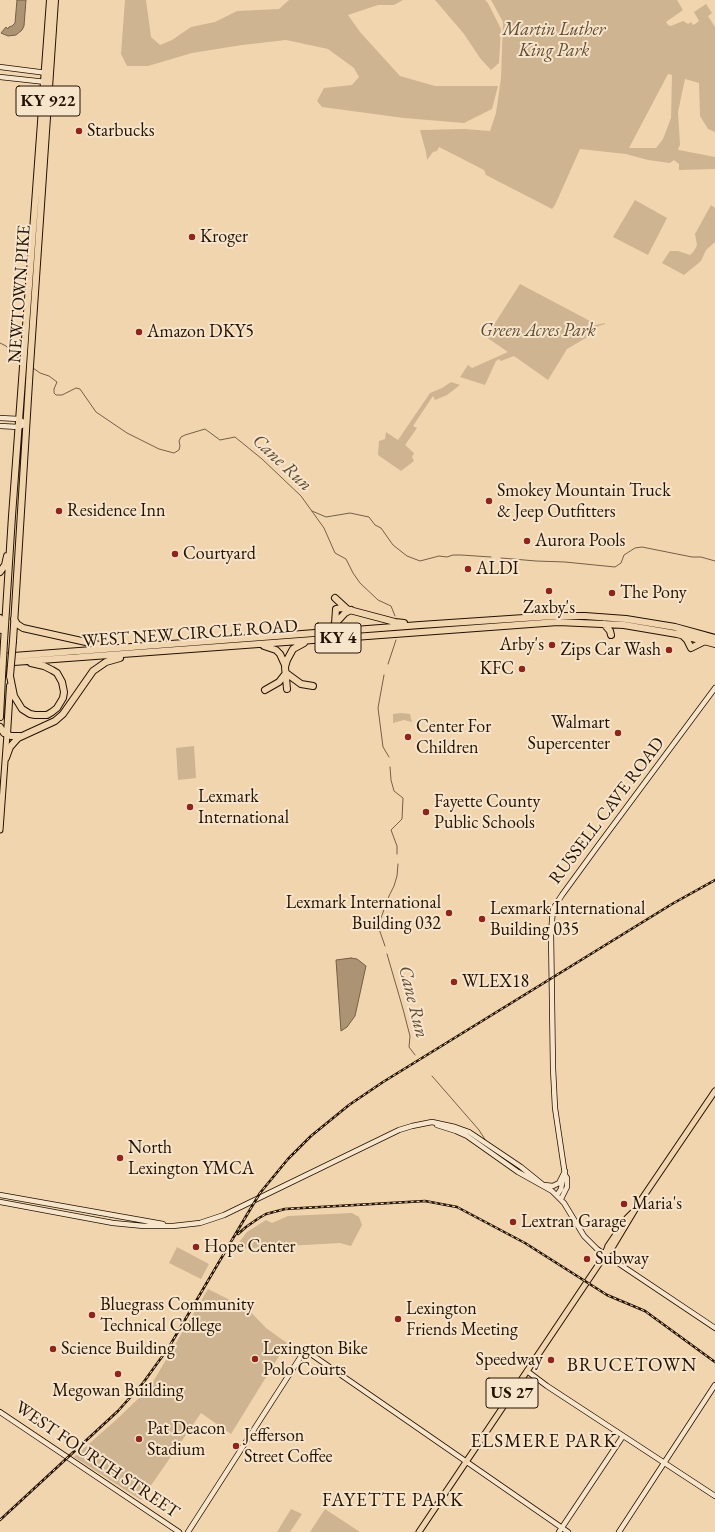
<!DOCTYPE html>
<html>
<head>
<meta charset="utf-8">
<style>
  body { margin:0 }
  canvas { display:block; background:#f1d5af }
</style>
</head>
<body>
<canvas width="715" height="1532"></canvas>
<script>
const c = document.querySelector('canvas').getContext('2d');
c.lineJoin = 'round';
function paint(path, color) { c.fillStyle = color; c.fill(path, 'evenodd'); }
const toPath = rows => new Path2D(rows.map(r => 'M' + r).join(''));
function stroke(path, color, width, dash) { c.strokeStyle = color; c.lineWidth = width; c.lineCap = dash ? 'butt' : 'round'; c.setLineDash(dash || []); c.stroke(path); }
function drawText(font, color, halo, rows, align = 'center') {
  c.font = font + ' "EB Garamond",serif'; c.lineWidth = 4; c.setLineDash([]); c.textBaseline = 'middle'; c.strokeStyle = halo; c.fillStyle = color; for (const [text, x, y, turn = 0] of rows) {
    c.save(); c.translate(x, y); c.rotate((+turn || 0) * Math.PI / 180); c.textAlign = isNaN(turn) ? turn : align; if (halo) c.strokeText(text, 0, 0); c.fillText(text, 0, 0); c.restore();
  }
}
paint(toPath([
  [125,0,146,0,151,37,160,45,172,40,191,27,215,22,237,11,279,9,289,0,403,0,394,5,378,5,348,15,360,32,400,76,435,86,498,86,492,109,464,123,404,118,322,107,317,101,324,88,352,85,359,77,354,68,328,49,286,40,242,45,192,53,148,66,127,66,121,54],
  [435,0,485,0,488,3,501,29,499,63,491,70,480,58,464,34],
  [491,0,677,0,683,10,666,22,668,25,671,26,683,21,688,24,691,22,693,25,695,24,699,21,694,12,706,4,712,13,708,16,715,27,715,132,708,129,700,116,699,83,685,79,678,112,680,145,678,149,679,150,715,157,715,169,679,170,679,164,674,160,670,163,648,160,626,154,580,149,555,205,552,209,486,175,484,170,439,147,437,151,433,152,427,160,426,152,420,130,465,129,490,131,496,113,501,78,503,22],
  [668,74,672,75,671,118,663,139,656,148,629,148],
  [635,200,667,218,648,255,613,237],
  [711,205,715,208,715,242,706,250,701,261,684,275,662,263,670,251,678,251,690,255,694,251,697,245,695,234],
  [520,284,590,321,587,327,605,323,605,324,584,331,591,335,567,349,548,380,514,356,501,361,499,359,496,361,485,385,460,377,468,365,472,368,508,352,486,337],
  [451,382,460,385,447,395,435,400,433,396,413,426,417,428,405,445,414,453,412,457,414,461,401,471,378,455,379,441,385,439,386,432,398,440,430,393,442,388],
  [401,713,410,714,412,722,404,720,393,723,393,714],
  [194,746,196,778,178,780,176,748],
  [352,1213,359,1217,362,1225,351,1246,340,1243,234,1249,247,1232,266,1220,272,1223,288,1216],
  [177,1247,209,1264,201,1279,169,1263],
  [208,1289,242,1306,244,1305,266,1328,287,1343,231,1434,201,1413,141,1500,74,1457,116,1420,140,1397,154,1380],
  [291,1509,302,1514,290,1532,277,1532],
  [325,1509,360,1532,310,1532]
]), '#ceb491');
const water = toPath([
  [17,0,26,0,24,26,22,30,16,35,8,36,1,33,6,27,8,29,9,27,12,26,15,23,17,0],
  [351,958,357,959,366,966,355,1016,347,1027,341,1031,336,960,351,958]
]);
paint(water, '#ab9374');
stroke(water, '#755f46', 1);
stroke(toPath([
  [0,343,6,346,16,357,20,358],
  [33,368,40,373,49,376,57,382,54,389,54,393,56,395,62,395,76,388,80,389,96,412,127,433,159,449,174,453,179,450,180,446,179,441,181,437,185,435,205,429,220,440,235,437,262,459,301,496,324,528,335,553,346,559,353,573,360,583,378,600,391,606,395,616],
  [312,511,326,517,350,513,369,517,375,525,381,528,393,545,407,556,420,561,439,556,447,557,453,555,461,555,491,557],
  [501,558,536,561,565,562,615,567,621,563,624,555,635,548,642,547,692,557,701,557,715,561],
  [388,664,396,640],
  [384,675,378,708,383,747,389,757],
  [390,767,391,780,394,791,403,798,402,819,391,830,397,846,397,854],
  [385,946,378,926,389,896,394,886,397,876,398,864],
  [387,954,403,1009,410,1036,409,1047,415,1055],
  [432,1076,479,1130,486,1141]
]), '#755f46', 1);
const secondary = toPath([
  [0,67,47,73],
  [0,77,46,82],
  [0,418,19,419,26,424,19,427,0,426],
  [437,1125,456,1131,467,1136,518,1172,552,1191,564,1203,584,1236,597,1249,715,1328],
  [544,1185,553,1186,559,1183,565,1171],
  [0,1195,163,1224],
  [557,1195,561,1189,563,1178],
  [561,1199,567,1187,567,1178,565,1175,555,1108,553,1068,551,933,553,909,562,895,597,847,715,688],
  [0,1202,113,1223,144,1226,173,1226,200,1223,224,1215,399,1130,412,1126,432,1122,455,1127,469,1132,521,1167,542,1184],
  [527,1371,547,1386,715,1496],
  [0,1412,179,1532],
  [188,1532,305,1350,568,1532],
  [559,1532,623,1436],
  [619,1532,715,1385]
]);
const primary = toPath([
  [0,830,7,734],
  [605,1254,608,1246,627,1218,633,1212],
  [419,1532,605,1255,612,1248,639,1203,715,1091]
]);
const highway = toPath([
  [0,572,5,565,7,556],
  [335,598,347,609],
  [0,618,2,630],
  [14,619,17,624,23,628,104,646],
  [335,624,336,609,342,608,395,622,404,623],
  [604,624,610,631,611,635],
  [325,631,333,626,345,613,351,610],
  [682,635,687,640,691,648,705,641],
  [13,641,30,366,55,0],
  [4,642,12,516,50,0],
  [264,646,276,650,280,654,285,665],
  [0,657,420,625,554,616,585,616,626,619,675,627,715,638],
  [0,663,558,622,624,625,677,634,715,644],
  [10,676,14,696,22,709,30,714,35,715,47,715,52,712,57,708,63,698,64,692,62,682,57,673,52,670,44,666,31,663],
  [287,689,285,667,287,660,293,649,304,643],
  [265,690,279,682,286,673,301,684,313,686],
  [0,717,2,677],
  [0,727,4,733,11,736,20,736],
  [7,734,10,686],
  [6,758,10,747,18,738,55,721,63,714,93,671,106,662,120,658]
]);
stroke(secondary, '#241201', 6);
stroke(primary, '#241201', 7);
stroke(highway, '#241201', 8);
stroke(secondary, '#f6e4cb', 4.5);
stroke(primary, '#f1d5af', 5);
stroke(highway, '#f1d5af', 6);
const rail = toPath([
  [238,1234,246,1227,259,1218,266,1214,285,1209,425,1201,457,1207,525,1243,607,1295,645,1311,715,1362],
  [0,1520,118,1411,143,1383,169,1347,242,1223,260,1193,288,1159,311,1136,349,1105,383,1082,672,904,715,880]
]);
stroke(rail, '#241201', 2.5);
stroke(rail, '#f6e4cb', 1, [3]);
const highwayBridge = toPath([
  [10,676,13,641],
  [2,677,4,642]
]);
stroke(highwayBridge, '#241201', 8, []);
stroke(highwayBridge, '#f1d5af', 6);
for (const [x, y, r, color] of [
  [79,131,4,"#8f2418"],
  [192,237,4,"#8f2418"],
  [139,332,4,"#8f2418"],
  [489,501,4,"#8f2418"],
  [59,511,4,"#8f2418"],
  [527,541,4,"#8f2418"],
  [175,554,4,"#8f2418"],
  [468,569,4,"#8f2418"],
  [549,591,4,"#8f2418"],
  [612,593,4,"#8f2418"],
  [552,645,4,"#8f2418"],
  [669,650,4,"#8f2418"],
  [522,669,4,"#8f2418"],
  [618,733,4,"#8f2418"],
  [408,737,4,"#8f2418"],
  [190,807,4,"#8f2418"],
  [426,812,4,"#8f2418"],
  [449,913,4,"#8f2418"],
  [482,919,4,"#8f2418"],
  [454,982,4,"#8f2418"],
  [120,1158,4,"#8f2418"],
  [624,1204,4,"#8f2418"],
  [513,1222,4,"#8f2418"],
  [196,1247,4,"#8f2418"],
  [587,1259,4,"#8f2418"],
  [92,1315,4,"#8f2418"],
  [398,1319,4,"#8f2418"],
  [53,1349,4,"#8f2418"],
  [255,1359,4,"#8f2418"],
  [551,1360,4,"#8f2418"],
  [118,1374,4,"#8f2418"],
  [139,1439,4,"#8f2418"],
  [236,1446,4,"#8f2418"]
]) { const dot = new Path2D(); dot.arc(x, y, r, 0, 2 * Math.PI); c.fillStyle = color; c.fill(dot); stroke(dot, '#f6e4cb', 1.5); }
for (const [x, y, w] of [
  [48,101,64],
  [338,638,46],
  [512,1393,52]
]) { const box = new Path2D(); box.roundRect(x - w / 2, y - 15, w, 30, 3); c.fillStyle = '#f6e4cb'; c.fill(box); stroke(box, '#241201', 1); }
drawText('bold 17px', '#241201', null, [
  ["KY 922",48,101],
  ["KY 4",338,638],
  ["US 27",512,1393]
]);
drawText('italic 18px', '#604b33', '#f6e4cb', [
  ["Martin Luther",554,30],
  ["King Park",554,51],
  ["Green Acres Park",538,331]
]);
drawText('18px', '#241201', '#f6e4cb', [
  ["Starbucks",87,131],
  ["Kroger",200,237],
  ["Amazon DKY5",147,332],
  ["Smokey Mountain Truck",497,491],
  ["& Jeep Outfitters",497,512],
  ["Residence Inn",67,511],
  ["Aurora Pools",535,541],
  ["Courtyard",183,554],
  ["ALDI",476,569],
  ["The Pony",620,593],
  ["Zaxby's",549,608,"center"],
  ["Arby's",544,645,"right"],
  ["Zips Car Wash",661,650,"right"],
  ["KFC",514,669,"right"],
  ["Walmart",610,723,"right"],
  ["Supercenter",610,744,"right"],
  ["Center For",416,727],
  ["Children",416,748],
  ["Lexmark",198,797],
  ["International",198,818],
  ["Fayette County",434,802],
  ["Public Schools",434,823],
  ["Lexmark International",441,903,"right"],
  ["Building 032",441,924,"right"],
  ["Lexmark International",490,909],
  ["Building 035",490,930],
  ["WLEX18",462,982],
  ["North",128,1148],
  ["Lexington YMCA",128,1169],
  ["Maria's",632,1204],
  ["Lextran Garage",521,1222],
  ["Hope Center",204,1247],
  ["Subway",595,1259],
  ["Bluegrass Community",100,1305],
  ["Technical College",100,1326],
  ["Lexington",406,1309],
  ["Friends Meeting",406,1330],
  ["Science Building",61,1349],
  ["Lexington Bike",263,1349],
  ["Polo Courts",263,1370],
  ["Speedway",543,1360,"right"],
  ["Megowan Building",118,1391,"center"],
  ["Pat Deacon",147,1429],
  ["Stadium",147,1450],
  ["Jefferson",244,1436],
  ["Street Coffee",244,1457]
], 'left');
drawText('18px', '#241201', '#f6e4cb', [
  ["NEWTOWN PIKE",20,294,-86],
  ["WEST NEW CIRCLE ROAD",190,634,-4],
  ["RUSSELL CAVE ROAD",607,811,-53],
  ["WEST FOURTH STREET",97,1460,34]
]);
drawText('italic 19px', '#614c35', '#f6e4cb', [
  ["Cane Run",282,463,43],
  ["Cane Run",413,1002,76]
]);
c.letterSpacing = '1px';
drawText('19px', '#241201', '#f6e4cb', [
  ["BRUCETOWN",632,1366],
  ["ELSMERE PARK",544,1442],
  ["FAYETTE PARK",393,1501]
]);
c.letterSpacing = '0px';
</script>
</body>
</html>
